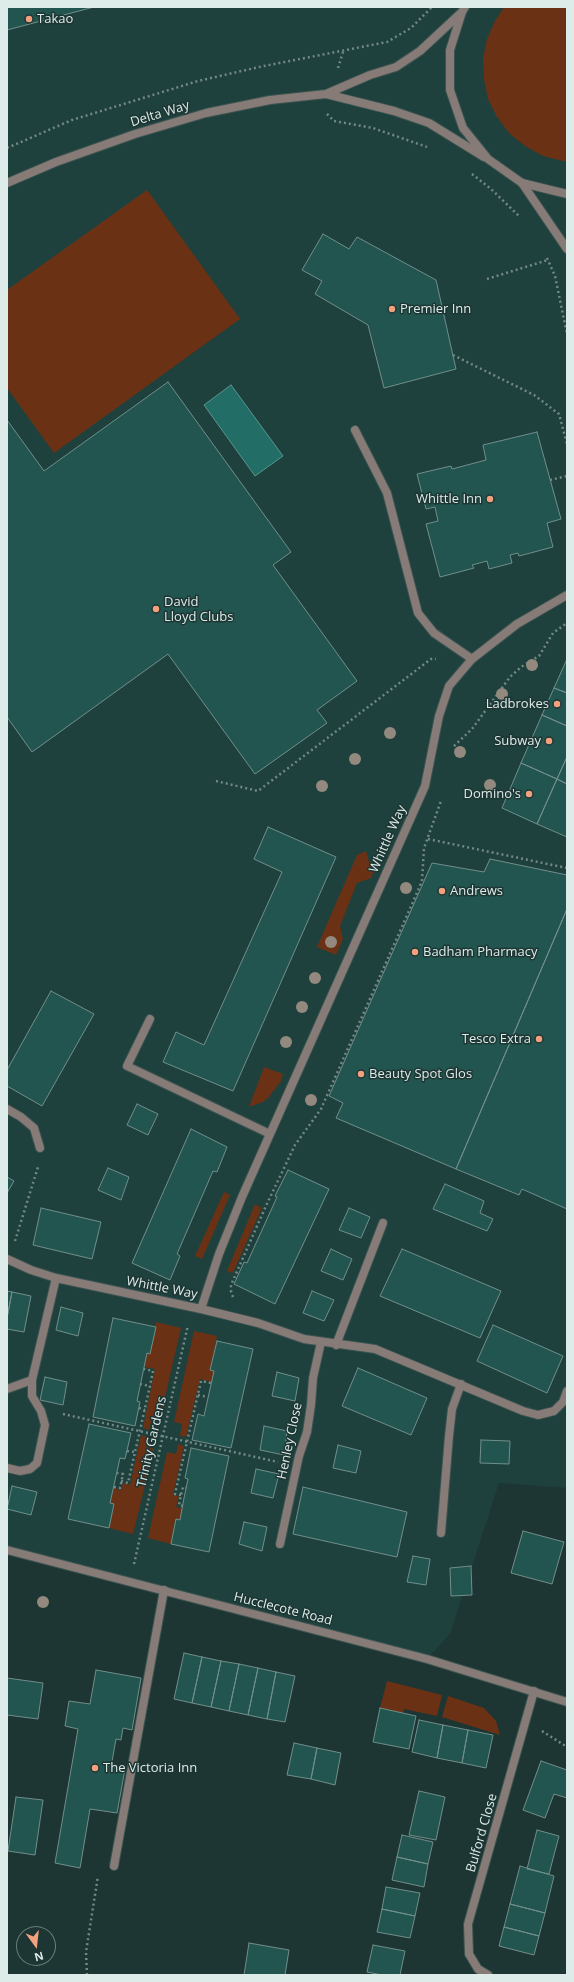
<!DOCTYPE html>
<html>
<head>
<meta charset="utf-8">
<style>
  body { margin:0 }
  #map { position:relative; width:574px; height:1982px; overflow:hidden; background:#1d3633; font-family:"Open Sans",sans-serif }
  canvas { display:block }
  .frame { position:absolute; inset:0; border:8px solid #ddebe9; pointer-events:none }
  .north { position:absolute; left:16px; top:1926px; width:40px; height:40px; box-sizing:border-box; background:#1d3633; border:1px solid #6a7e7c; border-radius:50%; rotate:165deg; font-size:11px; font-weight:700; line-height:16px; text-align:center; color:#ddebe9 }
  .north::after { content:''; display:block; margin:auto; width:14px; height:18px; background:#f1a17d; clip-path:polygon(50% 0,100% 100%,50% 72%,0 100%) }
</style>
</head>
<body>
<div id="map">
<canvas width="574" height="1982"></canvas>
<div class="frame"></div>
<div class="north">N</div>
</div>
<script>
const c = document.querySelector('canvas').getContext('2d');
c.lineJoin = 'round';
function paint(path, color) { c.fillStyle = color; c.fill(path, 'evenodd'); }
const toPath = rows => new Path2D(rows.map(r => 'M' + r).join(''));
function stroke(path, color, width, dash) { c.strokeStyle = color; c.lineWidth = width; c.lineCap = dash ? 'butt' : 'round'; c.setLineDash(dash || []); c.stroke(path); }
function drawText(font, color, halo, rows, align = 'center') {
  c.font = font + ' "Open Sans",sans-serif'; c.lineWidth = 3; c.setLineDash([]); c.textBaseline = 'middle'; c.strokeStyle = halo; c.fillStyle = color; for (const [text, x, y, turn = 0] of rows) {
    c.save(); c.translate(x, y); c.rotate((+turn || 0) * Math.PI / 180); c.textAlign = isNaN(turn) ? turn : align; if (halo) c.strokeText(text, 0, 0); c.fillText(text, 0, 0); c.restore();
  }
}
paint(toPath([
  [7,7,567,7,567,1488,499,1483,450,1634,427,1659,7,1553]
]), '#1e413e');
paint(toPath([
  [504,7,567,7,567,162,543,156,525,146,509,133,497,117,488,99,484,79,483,59,487,39,495,21],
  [147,190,240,319,54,453,7,388,7,290],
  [366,851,369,862,376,865,371,878,357,883,340,926,343,939,336,955,317,947,357,855],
  [264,1067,283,1074,281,1081,268,1098,263,1102,249,1107],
  [224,1192,230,1195,202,1259,195,1256],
  [255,1204,262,1208,233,1273,227,1271],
  [156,1322,181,1328,160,1419,152,1418,149,1430,143,1428,155,1369,144,1367,147,1353,150,1353],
  [194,1331,217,1336,210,1370,214,1371,211,1382,200,1379,186,1437,180,1436,182,1424,174,1422],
  [141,1435,148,1437,146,1447,154,1449,133,1534,109,1528,114,1505,110,1503,114,1488,121,1490,123,1483,130,1485],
  [178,1444,184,1446,173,1495,179,1496,176,1507,182,1508,180,1520,175,1520,171,1544,148,1538,167,1452,176,1454],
  [387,1681,442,1695,437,1716,404,1709,403,1713,380,1708],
  [448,1696,484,1708,496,1721,500,1735,442,1717]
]), '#6b3114');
const water = toPath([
  [231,385,283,456,255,476,204,405,231,385]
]);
paint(water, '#226e67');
stroke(water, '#5a948e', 1);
const building = toPath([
  [7,7,94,7,7,30,7,7],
  [323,234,349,249,357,237,436,280,456,369,384,388,368,325,315,294,322,281,302,270,323,234],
  [168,382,291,552,273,565,357,681,317,710,327,723,255,774,168,654,32,752,7,717,7,420,44,471,168,382],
  [537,432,561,519,547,523,553,547,519,556,518,553,510,555,512,563,489,569,487,561,472,565,474,568,440,577,426,524,438,521,435,507,426,509,417,474,451,466,452,469,486,460,483,445,537,432],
  [567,659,567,693,554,688,567,659],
  [554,688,567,693,567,726,542,715,554,688],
  [542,715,567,726,567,757,557,779,521,763,542,715],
  [567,757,567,784,557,779,567,757],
  [521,763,557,779,537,824,502,808,521,763],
  [557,779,567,784,567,837,537,824,557,779],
  [268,827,336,857,233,1091,163,1062,176,1032,204,1045,282,872,254,859,268,827],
  [490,859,567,875,567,909,456,1169,336,1118,343,1103,329,1096,432,863,484,872,490,859],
  [567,909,567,1209,522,1189,519,1195,456,1169,567,909],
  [51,991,94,1014,42,1106,7,1086,7,1070,51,991],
  [137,1104,158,1114,148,1135,127,1125,137,1104],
  [191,1129,227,1147,217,1172,213,1171,177,1254,180,1256,170,1280,132,1263,191,1129],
  [108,1168,129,1177,121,1200,98,1190,108,1168],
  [288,1170,329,1189,275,1304,234,1284,244,1262,247,1263,277,1197,275,1196,288,1170],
  [7,1177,14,1181,7,1193,7,1177],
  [445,1184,484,1201,480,1213,493,1219,487,1231,433,1209,445,1184],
  [41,1208,101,1222,92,1259,33,1245,41,1208],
  [349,1208,370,1217,361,1238,339,1230,349,1208],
  [331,1249,352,1259,343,1280,321,1271,331,1249],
  [402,1249,501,1291,480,1338,380,1296,402,1249],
  [7,1291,12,1292,7,1318,7,1291],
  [312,1291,334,1300,324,1321,303,1313,312,1291],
  [12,1292,31,1296,24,1332,7,1329,7,1318,12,1292],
  [61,1307,83,1313,78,1336,56,1330,61,1307],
  [113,1318,156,1327,150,1354,147,1353,137,1401,140,1402,135,1426,93,1417,113,1318],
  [493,1325,563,1356,547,1393,477,1361,493,1325],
  [217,1341,253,1349,231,1448,192,1440,198,1414,204,1416,214,1371,210,1370,217,1341],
  [358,1368,427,1398,411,1435,342,1406,358,1368],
  [277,1372,299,1378,295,1401,272,1396,277,1372],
  [45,1377,67,1382,63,1405,40,1400,45,1377],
  [89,1424,131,1433,125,1459,120,1458,110,1503,114,1504,109,1528,68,1519,89,1424],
  [264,1426,287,1431,284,1455,260,1450,264,1426],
  [481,1440,510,1441,509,1464,480,1463,481,1440],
  [338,1445,361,1451,356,1473,333,1468,338,1445],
  [191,1448,229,1456,209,1552,171,1544,176,1519,180,1520,184,1498,188,1479,185,1478,191,1448],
  [256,1469,279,1474,273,1498,251,1493,256,1469],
  [12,1486,37,1492,31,1515,7,1509,12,1486],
  [303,1487,407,1512,397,1557,293,1534,303,1487],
  [244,1522,267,1527,262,1551,239,1544,244,1522],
  [523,1531,564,1542,552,1584,511,1573,523,1531],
  [413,1556,430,1559,426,1585,407,1582,413,1556],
  [471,1566,472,1595,451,1596,450,1568,471,1566],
  [184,1653,202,1657,192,1703,174,1699,184,1653],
  [202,1657,221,1661,211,1707,192,1703,202,1657],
  [221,1661,239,1664,229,1711,211,1707,221,1661],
  [239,1664,258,1668,248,1715,229,1711,239,1664],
  [258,1668,276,1672,267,1719,248,1715,258,1668],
  [96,1670,141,1678,132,1730,123,1728,121,1740,116,1739,111,1767,125,1769,117,1813,90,1809,80,1868,55,1863,78,1729,65,1726,69,1701,90,1704,96,1670],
  [276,1672,295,1676,285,1722,267,1719,276,1672],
  [7,1678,43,1683,38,1719,7,1715,7,1678],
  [380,1708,416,1716,409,1749,373,1742,380,1708],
  [419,1720,443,1725,437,1758,412,1752,419,1720],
  [443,1725,468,1730,462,1763,437,1758,443,1725],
  [468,1730,493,1735,486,1768,462,1763,468,1730],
  [294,1743,317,1748,311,1779,287,1775,294,1743],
  [317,1748,341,1753,335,1785,311,1779,317,1748],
  [541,1761,567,1770,567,1798,554,1794,545,1818,523,1810,541,1761],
  [419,1791,445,1797,436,1840,409,1835,419,1791],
  [16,1797,43,1800,35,1855,8,1851,16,1797],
  [537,1830,559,1836,549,1874,527,1869,537,1830],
  [402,1835,433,1842,428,1864,397,1857,402,1835],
  [397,1857,428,1864,424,1887,392,1880,397,1857],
  [520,1866,554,1876,545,1913,510,1904,520,1866],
  [386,1887,420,1893,415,1916,382,1909,386,1887],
  [510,1904,545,1913,539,1936,504,1927,510,1904],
  [382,1909,415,1916,410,1938,377,1932,382,1909],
  [504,1927,539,1936,534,1955,499,1946,504,1927],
  [249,1943,289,1950,285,1975,244,1975,249,1943],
  [373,1945,405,1951,400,1975,382,1975,367,1972,373,1945]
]);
paint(building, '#225550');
stroke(building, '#728e8a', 1);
const service = toPath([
  [355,430,387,493,418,613,434,633,472,659],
  [7,1109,21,1117,34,1128,40,1148],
  [114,1866,164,1590]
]);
const minor = toPath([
  [522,183,567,249],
  [150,1019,127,1066,270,1134],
  [7,1259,31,1270,56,1278,201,1309,258,1323,304,1339,375,1349,523,1411,538,1415,554,1411,563,1402,567,1391],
  [201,1309,219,1254,242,1197,425,786,439,716,449,686,472,659,517,624,567,595],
  [336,1345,383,1223],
  [7,1389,32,1380],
  [7,1468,20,1471,30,1469,37,1463,45,1425,41,1411,32,1396,32,1380,56,1278],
  [441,1533,449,1436,452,1409,461,1384],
  [280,1544,299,1456,307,1432,311,1405,313,1378,321,1342],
  [488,1975,478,1969,469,1954,468,1924,534,1691]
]);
const tertiary = toPath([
  [465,7,462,12,450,50,450,90,463,128,488,159,522,183,567,194],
  [326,94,394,111,429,123,484,157],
  [7,183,56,162,135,134,206,113,270,100,326,94,370,75,396,67,420,51,462,12],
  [7,1550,427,1659,567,1702]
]);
stroke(service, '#3c5350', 10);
stroke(minor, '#3c5350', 10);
stroke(tertiary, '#3c5350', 10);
stroke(toPath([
  [338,68,343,52],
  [327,114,334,121,373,128,427,147],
  [7,148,72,120,198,81,259,67,387,42,411,28,432,7],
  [472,174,491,189,519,216],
  [547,258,555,276,567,334],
  [487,279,548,260],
  [453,355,534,395,559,414,567,444],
  [550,480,567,476],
  [454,746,472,729,510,677,521,667,539,656,553,633,567,623],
  [216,781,258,791,431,659,436,659],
  [428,839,567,868],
  [15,1241,38,1167],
  [233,1297,231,1291,231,1285,265,1208,295,1145,321,1109,412,904,422,881,424,848,441,801],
  [140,1384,150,1386],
  [198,1395,208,1397],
  [139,1408,145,1410],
  [63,1414,278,1462],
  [127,1451,135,1452],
  [121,1481,128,1483,150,1386,153,1371,144,1369],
  [114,1487,120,1488,123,1474,117,1473],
  [181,1495,175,1494,201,1381,211,1383],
  [183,1506,179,1505,181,1495,183,1487,186,1488],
  [134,1564,188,1325],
  [542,1731,567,1747],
  [87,1975,86,1952,98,1876]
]), '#748885', 2.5, [2, 3]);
stroke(service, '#867b77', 8);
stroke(minor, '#867b77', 8);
stroke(tertiary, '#867b77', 8);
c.fillStyle = '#93897e';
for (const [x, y] of [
  [532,665],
  [502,694],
  [390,733],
  [460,752],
  [355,759],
  [490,785],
  [322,786],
  [406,888],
  [331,942],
  [315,978],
  [302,1007],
  [286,1042],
  [311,1100],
  [43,1602]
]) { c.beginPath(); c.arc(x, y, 6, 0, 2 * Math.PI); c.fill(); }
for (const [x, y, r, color] of [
  [29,19,4,"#f1a17d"],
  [392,309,4,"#f1a17d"],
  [490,499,4,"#f1a17d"],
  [156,609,4,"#f1a17d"],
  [557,704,4,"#f1a17d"],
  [549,741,4,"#f1a17d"],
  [529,794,4,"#f1a17d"],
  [442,891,4,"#f1a17d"],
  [415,952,4,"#f1a17d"],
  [539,1039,4,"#f1a17d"],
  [361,1074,4,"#f1a17d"],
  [95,1768,4,"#f1a17d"]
]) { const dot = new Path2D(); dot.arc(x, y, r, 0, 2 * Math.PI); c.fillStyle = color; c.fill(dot); stroke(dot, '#1d3633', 1.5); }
drawText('13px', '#ddebe9', '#1d3633', [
  ["Takao",37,19],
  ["Premier Inn",400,309],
  ["Whittle Inn",482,499,"right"],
  ["David",164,602],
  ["Lloyd Clubs",164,617],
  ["Ladbrokes",549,704,"right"],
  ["Subway",541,741,"right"],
  ["Domino's",521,794,"right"],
  ["Andrews",450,891],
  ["Badham Pharmacy",423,952],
  ["Tesco Extra",531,1039,"right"],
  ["Beauty Spot Glos",369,1074],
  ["The Victoria Inn",103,1768]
], 'left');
drawText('13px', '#ddebe9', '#1d3633', [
  ["Delta Way",160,114,-17],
  ["Whittle Way",388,839,-66],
  ["Whittle Way",162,1288,11],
  ["Henley Close",290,1441,-78],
  ["Trinity Gardens",152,1442,-77],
  ["Hucclecote Road",283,1609,14],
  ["Bulford Close",482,1833,-74]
]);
</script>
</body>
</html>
